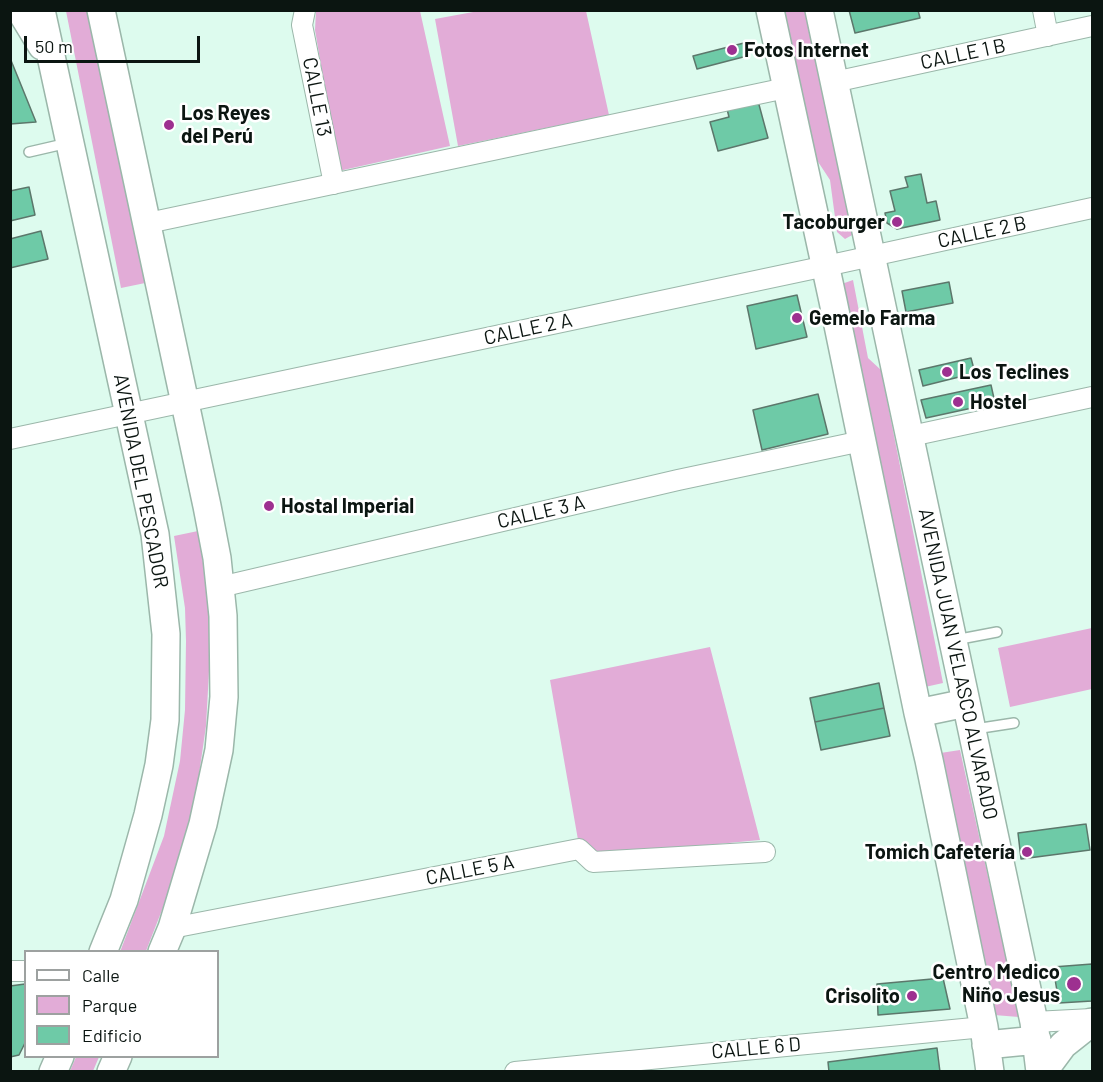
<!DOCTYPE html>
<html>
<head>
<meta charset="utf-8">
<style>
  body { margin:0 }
  #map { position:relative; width:1103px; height:1082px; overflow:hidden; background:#ddfbee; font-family:Barlow,sans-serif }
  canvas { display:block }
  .frame { position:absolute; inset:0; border:12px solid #0b1511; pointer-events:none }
  .legend { position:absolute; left:24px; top:950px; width:195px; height:108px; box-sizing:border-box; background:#fff; border:2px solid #9da1a0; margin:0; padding:8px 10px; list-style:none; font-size:18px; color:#0b1511 }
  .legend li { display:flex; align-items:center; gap:12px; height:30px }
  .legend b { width:30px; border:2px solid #9da1a0 }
  .scale { position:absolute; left:24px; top:36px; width:176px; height:27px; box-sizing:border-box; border:3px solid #0b1511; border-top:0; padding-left:8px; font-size:18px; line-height:21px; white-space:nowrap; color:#0b1511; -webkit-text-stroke:4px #fff; paint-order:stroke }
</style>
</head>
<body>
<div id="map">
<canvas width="1103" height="1082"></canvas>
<div class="frame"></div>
<ul class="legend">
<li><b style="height:8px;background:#fff"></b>Calle</li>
<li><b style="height:16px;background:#e2acd7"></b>Parque</li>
<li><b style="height:16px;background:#6ecaa7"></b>Edificio</li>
</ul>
<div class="scale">50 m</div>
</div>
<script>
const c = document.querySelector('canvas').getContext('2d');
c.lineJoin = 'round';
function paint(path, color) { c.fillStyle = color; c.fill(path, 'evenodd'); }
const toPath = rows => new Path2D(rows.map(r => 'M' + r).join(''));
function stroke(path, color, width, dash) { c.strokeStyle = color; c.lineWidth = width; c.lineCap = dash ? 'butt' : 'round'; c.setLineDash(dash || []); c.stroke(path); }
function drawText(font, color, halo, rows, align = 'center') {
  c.font = font + ' Barlow,sans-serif'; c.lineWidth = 5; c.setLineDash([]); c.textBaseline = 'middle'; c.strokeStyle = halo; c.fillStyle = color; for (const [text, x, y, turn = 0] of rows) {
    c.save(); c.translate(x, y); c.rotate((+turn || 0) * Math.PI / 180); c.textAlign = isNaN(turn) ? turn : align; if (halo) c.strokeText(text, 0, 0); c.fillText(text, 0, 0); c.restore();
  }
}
paint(toPath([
  [484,10,586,11,609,115,458,146,435,19],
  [66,11,92,11,150,282,121,288],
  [316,11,420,11,450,146,339,171,315,30],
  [779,11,807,11,854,234,845,239,837,232,830,180,807,145],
  [853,280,868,358,881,370,943,683,925,687,836,286],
  [198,531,208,593,211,635,206,726,197,788,176,874,146,951,120,952,164,836,180,761,185,710,186,641,185,608,174,536],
  [1092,628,1092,689,1010,707,998,648],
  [710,647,760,840,581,857,550,680],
  [960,750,1019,1017,994,1015,934,754],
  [76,1057,76,1056,99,1057,93,1071,70,1071]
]), '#e2acd7');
const building = toPath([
  [849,10,918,10,920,18,855,33,849,10],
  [744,43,747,56,697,69,693,56,744,43],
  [10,58,19,80,36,122,10,124,10,58],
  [758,101,768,138,718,151,710,122,729,117,727,109,758,101],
  [921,174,927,203,936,201,940,220,897,229,887,223,885,213,895,211,890,191,908,187,905,177,921,174],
  [29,187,35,215,10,221,10,191,29,187],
  [41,231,48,259,10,268,10,239,41,231],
  [949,282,953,303,906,312,902,291,949,282],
  [797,295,807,337,756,349,747,306,797,295],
  [971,358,975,373,923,386,919,370,971,358],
  [991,385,995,403,926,418,921,400,991,385],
  [818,394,828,434,762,450,753,410,818,394],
  [879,683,884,708,815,722,810,698,879,683],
  [884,708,890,736,821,750,815,722,884,708],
  [1086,824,1090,850,1021,859,1018,833,1086,824],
  [1092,964,1092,1001,1059,1003,1053,967,1092,964],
  [943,978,950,1009,878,1015,877,984,943,978],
  [25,984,26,1041,19,1055,10,1057,10,986,25,984],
  [937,1048,940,1072,829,1072,828,1062,937,1048]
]);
paint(building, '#6ecaa7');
stroke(building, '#5c776b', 1.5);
const lane = toPath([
  [29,152,68,143],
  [955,640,997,632],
  [975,729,1014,723]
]);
const street = toPath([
  [305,10,302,25,334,184],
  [1043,10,1048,36],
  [834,82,1092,26],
  [148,223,786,88],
  [911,436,1092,397],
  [10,439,826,266,1092,208],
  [220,587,678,480,862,441],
  [172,928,579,849,593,862,765,852],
  [10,971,26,971],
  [1034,1022,1092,1019],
  [515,1072,984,1027]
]);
const secondary = toPath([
  [20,10,42,46],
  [41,10,155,534,166,634,165,720,159,765,148,815,124,900,103,952],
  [101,10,207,506,217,558,223,616,224,697,219,750,203,824,172,928,162,952],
  [770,10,833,301,918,713,929,760,984,1027,990,1072],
  [819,10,1034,1022,1040,1072],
  [918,713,966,703],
  [986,1045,1037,1040],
  [53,1072,60,1056],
  [111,1072,118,1056],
  [1043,1072,1063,1045,1092,1022]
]);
stroke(lane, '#9bb7aa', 12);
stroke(street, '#9bb7aa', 22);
stroke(secondary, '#9bb7aa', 30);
stroke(lane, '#fff', 9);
stroke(street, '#fff', 20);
stroke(secondary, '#fff', 27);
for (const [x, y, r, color] of [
  [732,50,6,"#9d3090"],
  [169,125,6,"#9d3090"],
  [897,222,6,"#9d3090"],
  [797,318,6,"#9d3090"],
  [947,372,6,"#9d3090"],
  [958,402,6,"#9d3090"],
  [269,506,6,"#9d3090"],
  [1027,852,6,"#9d3090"],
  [1074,984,8,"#9d3090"],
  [912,996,6,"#9d3090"]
]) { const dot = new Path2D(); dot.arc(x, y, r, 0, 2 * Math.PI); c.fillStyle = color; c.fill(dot); stroke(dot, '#fff', 2); }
drawText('bold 20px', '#0b1511', '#fff', [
  ["Fotos Internet",744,50],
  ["Los Reyes",181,113],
  ["del Perú",181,136],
  ["Tacoburger",885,222,"right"],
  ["Gemelo Farma",809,318],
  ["Los Teclines",959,372],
  ["Hostel",970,402],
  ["Hostal Imperial",281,506],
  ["Tomich Cafetería",1015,852,"right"],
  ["Centro Medico",1060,972,"right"],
  ["Niño Jesus",1060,995,"right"],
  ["Crisolito",900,996,"right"]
], 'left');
drawText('20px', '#0b1511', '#fff', [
  ["CALLE 1 B",963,54,-12],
  ["CALLE 13",317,97,79],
  ["CALLE 2 B",982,232,-12],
  ["CALLE 2 A",528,329,-12],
  ["AVENIDA DEL PESCADOR",141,481,79],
  ["CALLE 3 A",541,512,-13],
  ["AVENIDA JUAN VELASCO ALVARADO",958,664,78],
  ["CALLE 5 A",470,870,-11],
  ["CALLE 6 D",756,1048,-5]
]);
</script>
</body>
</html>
